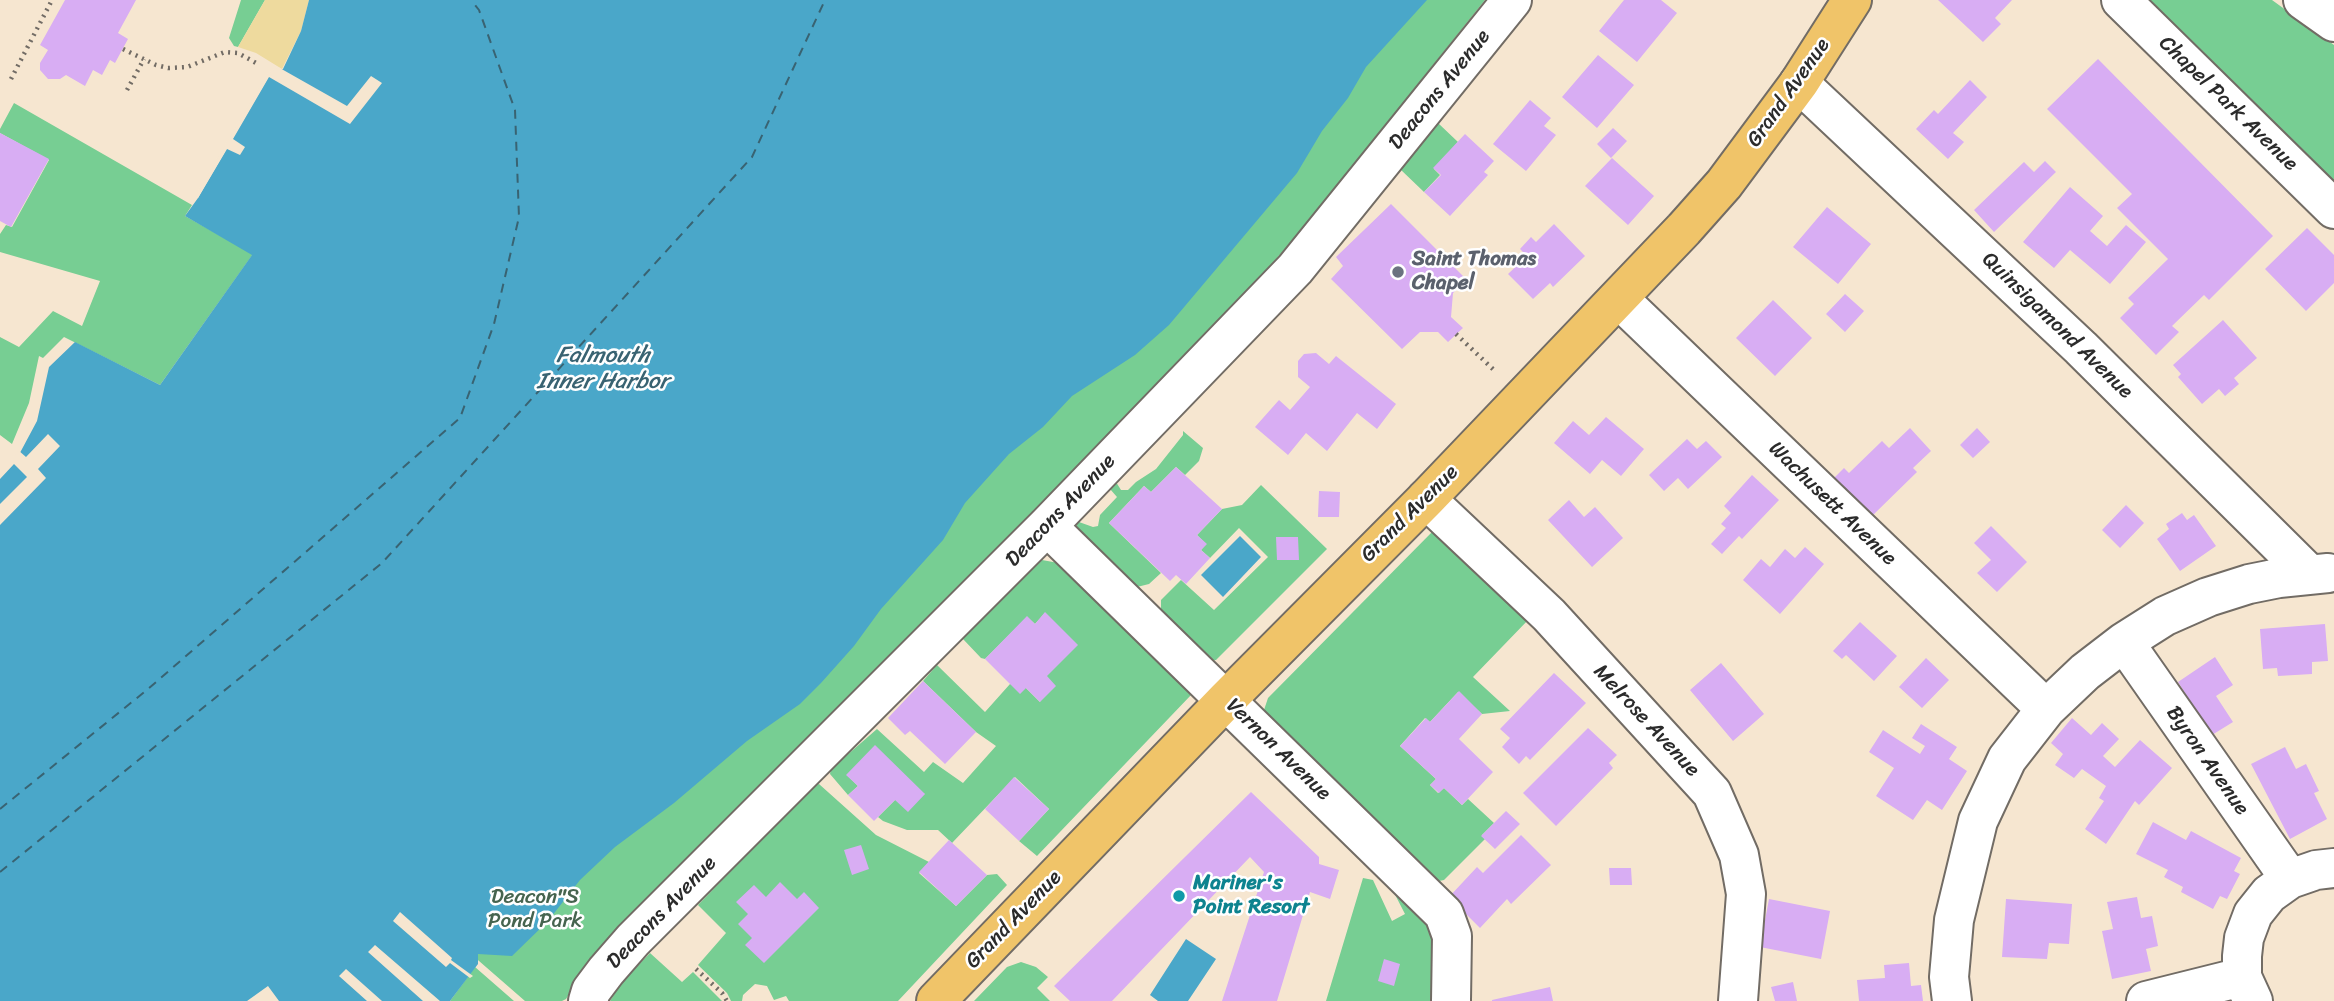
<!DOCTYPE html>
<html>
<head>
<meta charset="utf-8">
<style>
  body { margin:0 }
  canvas { display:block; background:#f6e6d0 }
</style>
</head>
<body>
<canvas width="2334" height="1001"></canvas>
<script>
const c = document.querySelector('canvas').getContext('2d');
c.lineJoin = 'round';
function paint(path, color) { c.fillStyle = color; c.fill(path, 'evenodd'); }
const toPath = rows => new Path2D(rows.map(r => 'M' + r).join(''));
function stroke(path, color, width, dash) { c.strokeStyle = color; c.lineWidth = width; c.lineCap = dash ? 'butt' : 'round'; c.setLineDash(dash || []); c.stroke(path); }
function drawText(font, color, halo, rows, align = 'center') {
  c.font = font + ' Sriracha,sans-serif'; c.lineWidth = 5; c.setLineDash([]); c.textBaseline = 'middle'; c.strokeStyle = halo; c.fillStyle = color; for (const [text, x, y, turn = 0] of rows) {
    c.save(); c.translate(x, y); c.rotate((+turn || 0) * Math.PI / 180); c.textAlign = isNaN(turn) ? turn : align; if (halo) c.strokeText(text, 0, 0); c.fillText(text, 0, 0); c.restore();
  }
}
paint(toPath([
  [241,0,265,0,238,47,234,46,229,38],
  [1361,0,1485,0,1300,232,1260,277,1036,511,814,731,591,961,566,999,562,1001,525,1001,425,914],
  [2141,0,2272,0,2334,45,2334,196],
  [14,103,192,205,185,216,253,254,160,385,64,337,43,358,39,356,29,403,12,444,0,435,0,337,19,347,53,311,82,326,100,281,0,252,0,234,6,225,12,227,49,160,0,133,0,129],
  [1438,123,1458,142,1434,169,1440,175,1424,192,1400,169],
  [1183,431,1203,448,1199,461,1185,475,1176,467,1151,492,1144,486,1109,523,1161,573,1149,584,1133,588,1077,532,1076,523,1079,522,1093,527,1098,526,1100,515,1117,497,1110,489,1116,482,1121,490,1128,490,1136,482,1156,469,1183,435],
  [1261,485,1327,549,1216,660,1209,661,1161,611,1161,600,1181,580,1214,610,1268,557,1239,528,1210,558,1201,550,1206,544,1197,535,1222,509,1242,505],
  [1434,530,1530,618,1473,677,1510,711,1482,714,1458,692,1430,722,1425,718,1400,746,1436,779,1430,785,1438,793,1444,788,1462,805,1468,799,1494,823,1482,835,1485,839,1444,880,1439,881,1433,880,1267,717,1264,710,1268,698],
  [1042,560,1064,564,1192,694,1037,856,1019,841,1049,809,1015,777,952,843,938,830,907,830,883,821,878,817,895,800,925,794,847,775,858,786,848,795,830,774,831,769,877,729,924,772,933,762,963,783,996,746,976,732,923,681,937,665,985,712,1010,684,1026,688,1040,702,1047,676,1045,613,1035,624,1027,617,985,659,981,658,963,639,965,634],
  [819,784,876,835,929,862,919,873,956,906,987,875,997,874,1007,885,898,1001,789,1001,786,996,774,1000,767,986,755,984,743,995,742,1001,731,1001,727,993,698,965,726,933,698,905,814,785],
  [1363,878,1373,880,1392,921,1405,914,1387,879,1430,915,1443,1001,1326,1001],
  [650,953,682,982,693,972,722,1001,610,1001,623,981],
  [1021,962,1036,967,1048,977,1037,988,1050,1001,974,1001,1007,967],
  [475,967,514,1001,450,1001]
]), '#77ce93');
paint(toPath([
  [265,0,309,0,301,31,282,69,256,53,238,47]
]), '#eeda9e');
paint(toPath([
  [309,0,1427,0,1366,67,1348,98,1322,131,1297,173,1169,325,1135,355,1072,396,1043,427,1009,454,965,503,943,540,881,609,854,646,821,683,800,704,747,741,674,803,615,847,580,880,548,921,512,956,478,954,478,964,450,1001,0,1001,0,479,14,464,37,421,49,367,75,342,160,385,252,255,185,216,198,198,269,76,283,69,301,31],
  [1240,536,1261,557,1223,597,1201,575],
  [1186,939,1216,959,1188,1001,1158,1001,1150,995]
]), '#4aa7c9');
paint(toPath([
  [278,67,347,106,371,76,382,83,350,124,269,77,233,139,245,147,240,155,227,149,198,198,195,196,266,75],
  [48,434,60,446,38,469,46,478,0,525,0,504,27,477,11,461,18,450,26,457],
  [400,912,452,958,451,960,473,976,470,978,450,963,446,967,393,921],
  [375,945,440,1001,423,1001,368,952],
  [346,969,382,1001,367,1001,339,976],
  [268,986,279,1001,247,1001]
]), '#f6e6d0');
stroke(toPath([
  [0,809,148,689,460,418,494,324,519,217,515,110,479,10,471,0],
  [0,872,382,563,752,157,825,0]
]), '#396372', 2, [9, 7]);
paint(toPath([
  [65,0,136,0,118,33,128,39,115,63,110,60,102,75,93,70,85,86,66,75,60,79,48,79,40,70,40,63,48,50,40,45],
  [1624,0,1661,0,1677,13,1637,62,1599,31],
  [1938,0,2012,0,1995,18,2001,24,1983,42],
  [1598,55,1634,85,1597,128,1562,97],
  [2098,59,2273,236,2209,300,2204,295,2172,326,2179,332,2156,355,2120,318,2134,304,2128,298,2168,259,2117,208,2132,194,2047,109],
  [1970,80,1987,97,1953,133,1964,142,1948,159,1916,129,1934,110,1938,114],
  [1530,100,1551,118,1544,126,1556,135,1526,171,1493,144],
  [1613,128,1627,141,1611,158,1597,144],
  [0,133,49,159,11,227,0,221],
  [1465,134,1494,161,1484,172,1488,175,1450,216,1424,192,1441,175,1433,168],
  [1612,158,1654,196,1628,225,1585,186],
  [2045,161,2056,172,1994,232,1974,210,2024,162,2034,172],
  [2070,187,2103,216,2090,231,2107,246,2126,225,2146,242,2110,284,2070,250,2054,268,2023,242],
  [1391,204,1467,280,1453,293,1451,317,1463,328,1448,342,1438,332,1420,332,1402,349,1331,279,1343,266,1336,257],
  [1827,207,1871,244,1838,284,1793,247],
  [1554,224,1585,256,1553,287,1550,283,1533,299,1508,274,1527,256,1520,249,1531,237,1536,242],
  [2307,228,2334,255,2334,283,2306,311,2265,269],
  [1845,294,1864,311,1845,332,1826,314],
  [1773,300,1812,338,1775,376,1736,338],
  [2223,320,2257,358,2234,378,2239,384,2225,396,2219,389,2202,404,2178,377,2181,374,2173,365],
  [1316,353,1329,364,1336,356,1396,404,1377,429,1357,413,1327,451,1306,433,1288,455,1255,427,1279,400,1290,410,1310,387,1298,377,1298,361,1304,354],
  [1606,417,1644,449,1621,476,1602,460,1590,474,1554,443,1573,421,1589,435],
  [1910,428,1931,451,1913,468,1917,472,1871,517,1833,479,1844,468,1849,473,1882,441,1889,448],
  [1977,428,1990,442,1973,458,1960,445],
  [1687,439,1697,449,1706,441,1722,457,1688,489,1678,478,1664,491,1649,475],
  [1176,467,1222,509,1197,535,1207,544,1201,550,1210,558,1186,584,1176,575,1170,581,1109,523,1144,486,1151,492],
  [1752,475,1779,500,1742,539,1739,536,1722,554,1711,544,1726,528,1721,524,1731,513,1724,506],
  [1319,491,1340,492,1339,517,1318,517],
  [1569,500,1584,517,1595,507,1623,538,1592,567,1548,520],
  [2126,505,2144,523,2120,548,2102,530],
  [2182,513,2187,520,2194,515,2216,546,2180,571,2157,539,2169,529,2166,524],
  [1991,526,2027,562,1997,592,1977,573,1991,560,1974,543],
  [1276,537,1298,537,1299,560,1277,560],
  [1805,547,1824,564,1780,614,1743,580,1761,559,1770,567,1785,549,1795,558],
  [1045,612,1078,645,1047,676,1056,686,1040,702,1026,688,1020,694,985,659,1027,616,1035,624],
  [1860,622,1897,656,1874,681,1846,655,1842,659,1833,651],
  [2325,624,2328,661,2312,662,2312,674,2278,676,2277,668,2263,669,2260,629],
  [2215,657,2233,685,2216,696,2233,722,2212,735,2178,682],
  [1926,658,1949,680,1922,708,1899,687],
  [1721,663,1764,714,1733,741,1690,690],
  [1554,673,1586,703,1530,760,1526,756,1519,764,1502,747,1510,738,1500,729],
  [923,681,976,732,945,764,910,731,905,735,888,718],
  [1459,691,1482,714,1459,739,1493,772,1462,805,1444,788,1439,793,1430,785,1436,779,1400,746,1426,718,1430,722],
  [2072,718,2091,735,2102,723,2119,739,2103,756,2115,767,2140,740,2172,768,2139,805,2135,801,2106,844,2085,829,2104,801,2099,798,2106,786,2082,769,2074,778,2055,765,2063,754,2051,743],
  [1921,724,1957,747,1949,759,1967,771,1942,810,1927,800,1913,820,1876,796,1894,768,1869,752,1883,730,1920,754,1925,746,1912,738],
  [1588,728,1617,755,1609,763,1613,768,1556,826,1523,793],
  [875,745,925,794,908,812,895,800,874,821,848,795,858,786,846,775],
  [2285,747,2296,769,2306,764,2319,791,2314,793,2327,819,2290,839,2251,764],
  [1014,777,1049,809,1019,841,985,809],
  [1251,792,1319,857,1319,864,1339,870,1330,899,1310,892,1277,1001,1222,1001,1264,872,1250,857,1112,1001,1070,1001,1054,986],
  [1506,811,1520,824,1495,849,1481,836],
  [2153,822,2186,840,2191,831,2241,858,2234,871,2240,874,2227,899,2220,896,2213,909,2181,892,2183,887,2164,877,2168,870,2136,854],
  [1521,835,1551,865,1511,904,1507,899,1480,928,1449,897,1477,867,1483,873],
  [949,840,987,875,956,906,919,872],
  [861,845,869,869,852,875,844,850],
  [1609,868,1631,868,1632,885,1610,885],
  [780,882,797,899,804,892,819,908,764,963,745,945,752,938,738,924,748,914,736,902,754,885,766,897],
  [2137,897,2141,918,2152,916,2158,946,2146,949,2151,971,2112,979,2102,931,2113,929,2107,902],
  [1769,899,1830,911,1821,959,1760,947],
  [2006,899,2072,904,2069,944,2049,943,2047,959,2002,957],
  [1384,959,1400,964,1394,986,1378,981],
  [1909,963,1911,986,1921,985,1923,1001,1859,1001,1857,980,1885,978,1884,965],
  [1793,982,1797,1001,1775,1001,1771,987],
  [1550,987,1553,1001,1492,1001,1492,1000]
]), '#d8adf3');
const minor = toPath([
  [2121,0,2334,209],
  [2303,0,2334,22],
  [1799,83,2081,348,2310,575],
  [1619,299,2046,709],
  [1426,499,1549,615,1712,793,1739,855,1746,894,1738,1001],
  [1047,526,1444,914,1452,936,1451,1001],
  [2124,642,2290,879],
  [588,1001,591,991,606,971,633,940,1047,526,1295,269,1512,0],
  [1952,1001,1949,977,1954,920,1978,821,2007,759,2046,709,2085,672,2124,642,2165,616,2208,597,2249,584,2279,578,2328,573],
  [2146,1001,2242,977],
  [2253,1001,2242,977,2242,956,2244,938,2253,914,2269,894,2290,879,2316,870,2334,868]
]);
const major = toPath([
  [936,1001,1226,700,1426,499,1684,229,1724,184,1799,83,1852,0]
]);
stroke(minor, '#726c65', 42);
stroke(major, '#726c65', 42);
stroke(toPath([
  [123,49,156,65,168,68,187,67,225,52,238,53,258,64],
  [11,79,52,0],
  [127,90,144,59],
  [1456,334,1496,372],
  [696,969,722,993,727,1001]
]), '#726c65', 4.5, [2, 5]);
stroke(minor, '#fff', 38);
stroke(major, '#f0c469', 38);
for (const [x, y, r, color] of [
  [1398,272,7,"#6b7280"],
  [1179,896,7,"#0f9aa8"]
]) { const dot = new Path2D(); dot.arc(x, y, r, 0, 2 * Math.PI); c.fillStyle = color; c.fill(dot); stroke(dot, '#fff', 2.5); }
drawText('21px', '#2b2b2b', '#fff', [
  ["Deacons Avenue",1440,90,-51],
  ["Grand Avenue",1789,93,-55],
  ["Chapel Park Avenue",2228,104,44],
  ["Quinsigamond Avenue",2057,326,44],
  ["Wachusett Avenue",1832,504,44],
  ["Deacons Avenue",1061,511,-46],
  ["Grand Avenue",1410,514,-45],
  ["Melrose Avenue",1646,721,47],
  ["Vernon Avenue",1278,750,44],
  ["Byron Avenue",2207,761,55],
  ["Deacons Avenue",662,913,-46],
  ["Grand Avenue",1014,920,-46]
]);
drawText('bold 21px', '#5b616d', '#fff', [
  ["Saint Thomas",1412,260],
  ["Chapel",1412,284]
], 'left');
drawText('bold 21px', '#0d838f', '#fff', [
  ["Mariner's",1193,884],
  ["Point Resort",1193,908]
], 'left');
drawText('21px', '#46644f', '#fff', [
  ["Deacon\"S",535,898],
  ["Pond Park",535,922]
]);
drawText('italic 23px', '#396372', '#fff', [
  ["Falmouth",603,356],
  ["Inner Harbor",603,382]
]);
</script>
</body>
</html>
